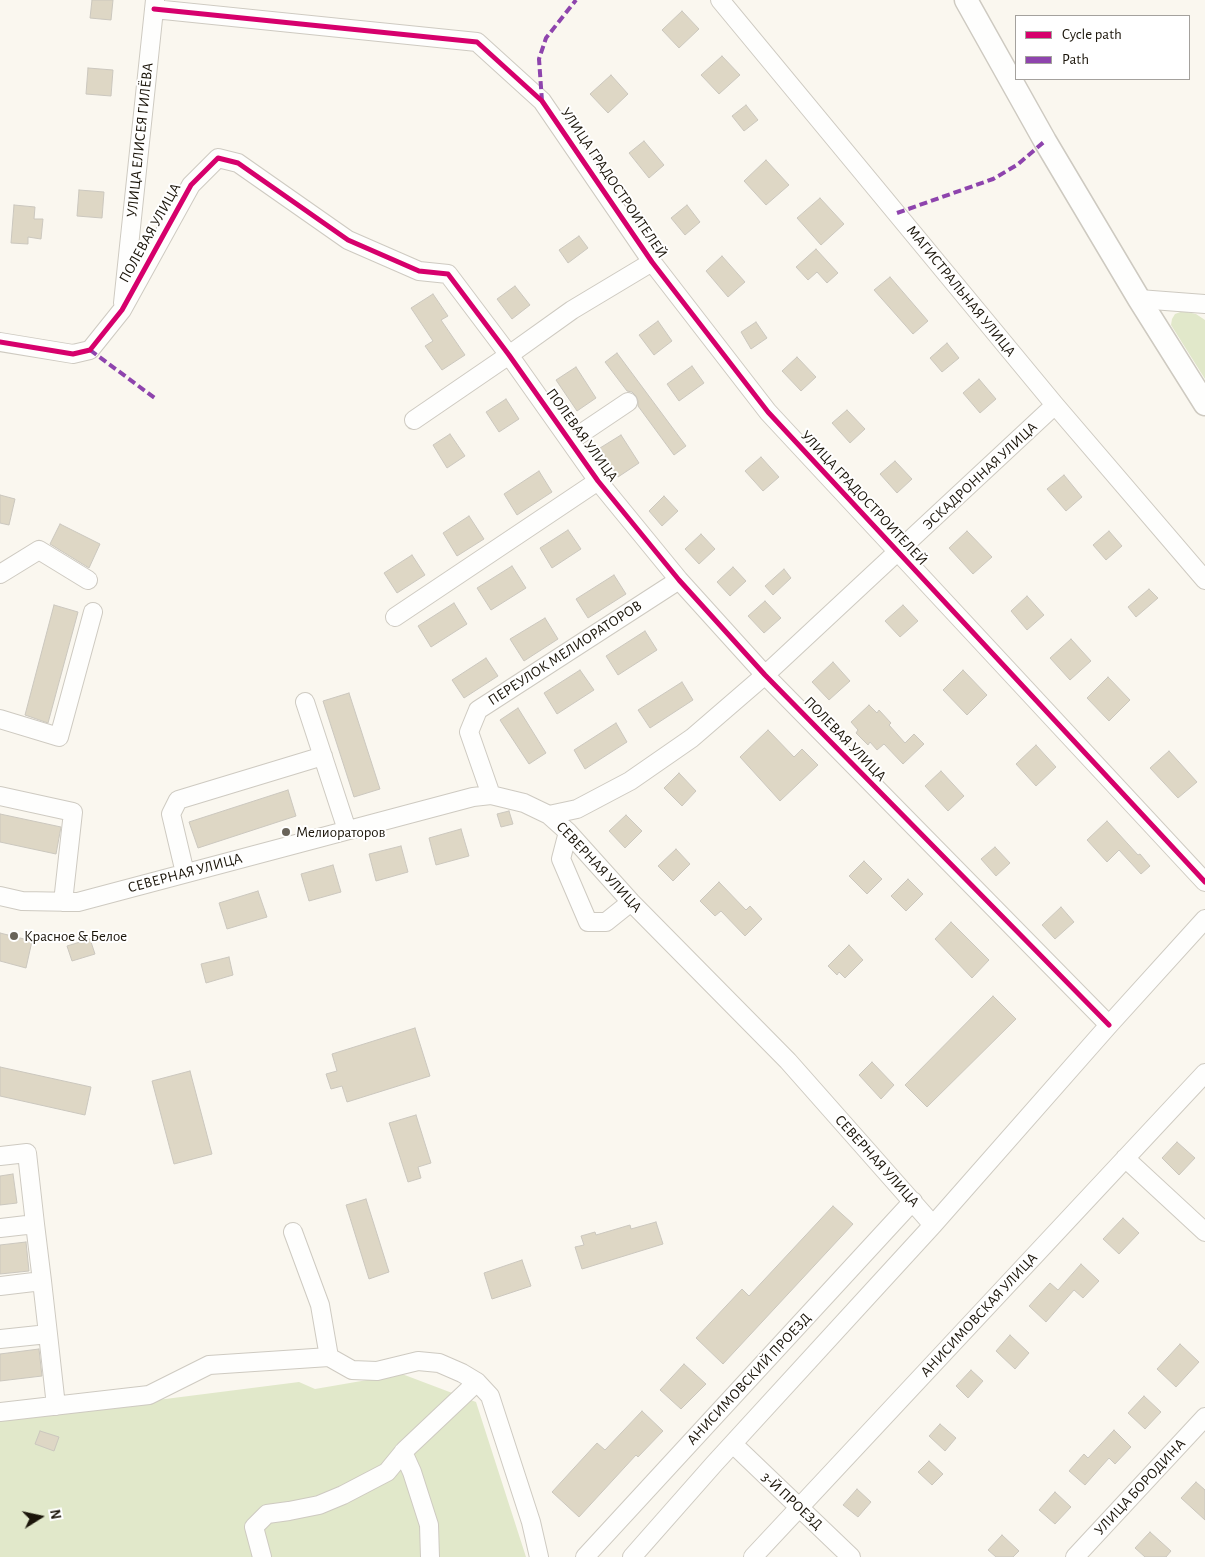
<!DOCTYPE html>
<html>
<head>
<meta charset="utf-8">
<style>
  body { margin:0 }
  #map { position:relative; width:1205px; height:1557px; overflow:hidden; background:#faf7ef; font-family:"Alegreya Sans",sans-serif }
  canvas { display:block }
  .legend { position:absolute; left:1015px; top:15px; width:175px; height:65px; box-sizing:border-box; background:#fff; border:1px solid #a4a19d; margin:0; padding:6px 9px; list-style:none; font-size:15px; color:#1b150a }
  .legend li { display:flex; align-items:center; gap:10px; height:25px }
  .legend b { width:25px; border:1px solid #a4a19d }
  .north { position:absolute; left:15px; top:1492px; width:50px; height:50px; -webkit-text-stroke:4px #fff; paint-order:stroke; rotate:80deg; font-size:14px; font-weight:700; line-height:20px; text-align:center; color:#1b150a }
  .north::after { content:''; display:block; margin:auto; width:18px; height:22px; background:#1b150a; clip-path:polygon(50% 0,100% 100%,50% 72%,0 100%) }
</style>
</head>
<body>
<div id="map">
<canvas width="1205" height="1557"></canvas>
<ul class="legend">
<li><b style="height:6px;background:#d6006c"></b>Cycle path</li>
<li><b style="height:6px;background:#8e44ad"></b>Path</li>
</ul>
<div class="north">N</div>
</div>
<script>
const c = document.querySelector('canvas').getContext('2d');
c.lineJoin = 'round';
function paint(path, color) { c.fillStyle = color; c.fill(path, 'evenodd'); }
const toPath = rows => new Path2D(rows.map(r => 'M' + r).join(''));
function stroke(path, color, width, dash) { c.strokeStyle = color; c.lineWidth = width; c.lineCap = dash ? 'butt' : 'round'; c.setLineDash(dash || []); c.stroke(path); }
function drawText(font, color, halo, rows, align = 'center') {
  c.font = font + ' "Alegreya Sans",sans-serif'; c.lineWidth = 4; c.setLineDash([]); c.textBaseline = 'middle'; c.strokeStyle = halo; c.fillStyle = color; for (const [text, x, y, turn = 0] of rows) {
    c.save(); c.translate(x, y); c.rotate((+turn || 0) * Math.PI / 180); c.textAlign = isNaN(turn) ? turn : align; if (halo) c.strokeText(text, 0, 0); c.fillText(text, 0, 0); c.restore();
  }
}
paint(toPath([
  [1183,311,1196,314,1205,320,1205,379,1171,325,1172,319,1175,314],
  [402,1374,476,1402,526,1557,0,1557,0,1420,299,1382,315,1389]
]), '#e1e8ca');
const building = toPath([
  [92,0,113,0,111,20,90,18,92,0],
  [682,11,699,29,679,48,662,30,682,11],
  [722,56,740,75,719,94,701,75,722,56],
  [88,68,113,70,111,96,86,94,88,68],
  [611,75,628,94,608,113,590,94,611,75],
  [746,105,758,120,744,131,732,116,746,105],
  [644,141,664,165,649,178,629,153,644,141],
  [766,160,789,185,766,205,744,181,766,160],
  [79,190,104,192,102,218,77,216,79,190],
  [820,198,844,224,821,245,797,218,820,198],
  [14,205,35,207,34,219,43,219,41,239,28,237,28,244,11,243,14,205],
  [687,205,700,222,685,235,671,218,687,205],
  [579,236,588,248,568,263,559,250,579,236],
  [816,249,838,273,827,283,817,272,808,280,796,267,816,249],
  [722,256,745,282,728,297,706,271,722,256],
  [890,277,928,321,913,334,874,290,890,277],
  [515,286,530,305,512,319,497,299,515,286],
  [433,294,448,316,441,320,465,355,442,370,425,346,433,341,411,308,433,294],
  [658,321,672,341,654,355,639,335,658,321],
  [756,322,767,338,751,349,741,332,756,322],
  [947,343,959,358,942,372,930,358,947,343],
  [617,353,686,446,674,455,638,406,638,401,636,396,632,392,627,391,605,362,617,353],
  [797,357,816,377,801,391,782,371,797,357],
  [692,366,704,383,679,401,667,384,692,366],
  [576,367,596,398,577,411,556,380,576,367],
  [979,379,996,399,980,413,963,393,979,379],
  [506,399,519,419,499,432,486,412,506,399],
  [847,410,865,429,850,443,832,423,847,410],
  [450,434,465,456,447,468,433,445,450,434],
  [621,435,639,463,618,477,600,448,621,435],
  [761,457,779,477,763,491,745,471,761,457],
  [895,461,912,479,897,493,880,474,895,461],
  [539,471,552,492,517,515,504,494,539,471],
  [1064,475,1082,497,1066,511,1047,489,1064,475],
  [0,495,15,499,9,525,0,523,0,495],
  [664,496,678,511,662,526,649,511,664,496],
  [469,516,484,539,457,556,443,533,469,516],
  [60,524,100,544,89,568,50,544,60,524],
  [568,530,581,549,552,568,540,548,568,530],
  [967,531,992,557,973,574,949,548,967,531],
  [1109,531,1122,546,1106,560,1093,545,1109,531],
  [701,534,715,549,699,564,685,549,701,534],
  [412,555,425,575,397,593,384,573,412,555],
  [512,566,526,588,491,610,477,588,512,566],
  [733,567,746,581,730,596,717,582,733,567],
  [784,569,791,578,773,595,765,586,784,569],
  [614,575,626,594,588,618,576,599,614,575],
  [1149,589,1158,598,1136,617,1128,607,1149,589],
  [1027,596,1044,615,1027,630,1011,611,1027,596],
  [765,601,781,618,764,633,748,616,765,601],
  [454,603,467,624,431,647,418,626,454,603],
  [54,605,78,612,48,723,25,715,54,605],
  [903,605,918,621,900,637,885,621,903,605],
  [545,618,558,639,524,661,510,639,545,618],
  [645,631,657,650,618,675,606,656,645,631],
  [1071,639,1091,661,1070,680,1050,658,1071,639],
  [486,658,498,676,464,698,452,680,486,658],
  [833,662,850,681,829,700,812,682,833,662],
  [580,670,594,690,557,714,544,693,580,670],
  [963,670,987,695,967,715,943,690,963,670],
  [1108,677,1130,700,1109,721,1087,698,1108,677],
  [682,682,693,700,650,728,638,710,682,682],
  [349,693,380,789,354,797,323,701,349,693],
  [869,705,877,713,879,710,891,723,889,725,905,743,914,734,924,744,903,764,884,744,877,750,870,742,868,745,856,733,858,730,851,722,869,705],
  [518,708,546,753,529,764,500,720,518,708],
  [616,723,627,742,585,769,574,750,616,723],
  [768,730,794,757,802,749,818,765,780,801,740,757,768,730],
  [1036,745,1056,767,1036,786,1016,764,1036,745],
  [1169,751,1197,782,1178,798,1150,768,1169,751],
  [941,771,964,796,948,811,925,786,941,771],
  [679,773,696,791,682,806,664,788,679,773],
  [288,790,296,816,198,848,189,822,288,790],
  [509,811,513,824,501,827,497,814,509,811],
  [0,814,61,827,56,854,0,842,0,814],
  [626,815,642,831,625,848,609,831,626,815],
  [1107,821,1138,855,1140,854,1150,866,1141,874,1119,850,1107,862,1087,840,1107,821],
  [461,829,469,856,436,865,429,838,461,829],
  [401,846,408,872,376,881,369,854,401,846],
  [995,847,1010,863,996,876,981,859,995,847],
  [676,849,690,864,673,881,658,866,676,849],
  [864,861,882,879,867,894,849,876,864,861],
  [333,865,341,892,309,901,301,874,333,865],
  [908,879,923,894,906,911,891,896,908,879],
  [719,882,746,910,750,906,762,919,745,936,721,911,715,916,700,901,719,882],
  [258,891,267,917,227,929,219,903,258,891],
  [1061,907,1074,922,1055,939,1042,925,1061,907],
  [951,922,989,960,972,978,935,939,951,922],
  [0,933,32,941,26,968,0,961,0,933],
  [90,939,95,954,72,961,67,946,90,939],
  [849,945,863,960,845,978,839,972,837,975,828,966,849,945],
  [229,957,233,975,206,983,201,964,229,957],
  [993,996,1016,1019,927,1107,905,1085,993,996],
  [415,1028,430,1076,347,1102,342,1086,331,1089,326,1074,337,1071,332,1054,415,1028],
  [872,1062,894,1085,881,1099,859,1075,872,1062],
  [0,1067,91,1087,85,1115,0,1096,0,1067],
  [190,1071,212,1154,174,1164,152,1081,190,1071],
  [416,1115,431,1163,418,1167,421,1178,408,1182,389,1123,416,1115],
  [1177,1142,1195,1158,1179,1175,1162,1158,1177,1142],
  [13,1174,17,1203,0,1205,0,1176,13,1174],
  [366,1199,389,1272,369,1279,346,1205,366,1199],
  [833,1206,853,1224,723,1364,696,1338,742,1289,749,1296,833,1206],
  [1123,1218,1139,1233,1119,1254,1103,1239,1123,1218],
  [656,1222,663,1244,582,1269,575,1247,584,1245,581,1236,595,1232,596,1235,630,1225,631,1229,656,1222],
  [26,1242,29,1271,0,1274,0,1245,26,1242],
  [522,1260,531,1286,492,1299,484,1273,522,1260],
  [1081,1264,1099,1281,1083,1298,1074,1290,1046,1322,1029,1306,1050,1283,1058,1290,1081,1264],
  [1010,1335,1029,1353,1015,1369,996,1351,1010,1335],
  [1180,1344,1199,1362,1176,1387,1157,1369,1180,1344],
  [39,1349,42,1376,0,1381,0,1354,39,1349],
  [684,1364,706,1384,681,1409,660,1390,684,1364],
  [971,1370,983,1381,968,1398,956,1386,971,1370],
  [1144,1396,1161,1412,1145,1429,1128,1413,1144,1396],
  [642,1411,663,1431,638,1457,636,1455,579,1517,552,1492,597,1443,605,1450,642,1411],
  [940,1424,956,1438,945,1451,929,1436,940,1424],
  [1114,1430,1131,1447,1115,1464,1109,1458,1085,1485,1069,1471,1084,1454,1088,1458,1114,1430],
  [40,1431,59,1437,54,1451,35,1444,40,1431],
  [929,1461,943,1474,932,1485,918,1472,929,1461],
  [1196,1482,1205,1490,1205,1520,1181,1498,1196,1482],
  [857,1489,871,1502,858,1517,843,1505,857,1489],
  [1055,1492,1071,1507,1055,1524,1039,1510,1055,1492],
  [1150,1532,1171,1551,1166,1557,1145,1557,1135,1548,1150,1532],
  [1002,1535,1019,1551,1013,1557,996,1557,988,1550,1002,1535]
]);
paint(building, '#ded7c5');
stroke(building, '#cbc7be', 1);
const minor = toPath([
  [720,0,1055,405,1205,580],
  [154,9,477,42,542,101,652,262,768,412,1205,882],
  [1139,299,1205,304],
  [123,303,155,0],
  [0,342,73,354,90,350,122,310,191,185,218,158,238,163,348,240,419,271,448,274,509,355,598,481,679,580,765,675,1109,1025],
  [414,420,509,355,572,310,652,262],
  [570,441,628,402],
  [0,574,39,550,88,580],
  [395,617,598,481],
  [305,702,347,830],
  [0,719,59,737,93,612],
  [491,795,469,732,478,710,679,580],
  [0,796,73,812,63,902],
  [549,815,577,809,630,781,692,738,765,675,1055,405],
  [568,832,561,859,588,922,606,922,631,902],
  [185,873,171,814,178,800,323,756],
  [0,896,22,901,78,902,473,797,491,795,524,803,549,815,568,832,631,902,788,1061,933,1225],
  [0,1156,27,1153,35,1224],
  [1125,1158,1205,1232],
  [0,1228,35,1224,42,1281],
  [293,1232,320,1305,329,1357,352,1370,377,1371,418,1361,439,1363,462,1373,477,1382,490,1396,531,1522,539,1557],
  [0,1286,42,1281,48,1334],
  [0,1339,48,1334,56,1406],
  [0,1412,149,1395,209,1365,329,1357],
  [733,1444,851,1557],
  [403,1452,412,1472,429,1525,430,1557],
  [262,1557,254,1527,267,1514,289,1511,319,1505,343,1495,387,1472,405,1450,477,1382],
  [585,1557,913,1201],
  [632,1557,714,1464,933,1225,1109,1025,1205,919],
  [753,1557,1205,1073],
  [1075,1557,1205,1417]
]);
const major = toPath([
  [966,0,1045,141,1139,299,1205,404]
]);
stroke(minor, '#cecac1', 20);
stroke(major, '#cecac1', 25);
stroke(minor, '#fefefd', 18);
stroke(major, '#fefefd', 22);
stroke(toPath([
  [542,101,539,59,546,38,576,0],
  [897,213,993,179,1017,165,1045,141],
  [90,350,156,399]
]), '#8e44ad', 4, [8, 4]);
stroke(toPath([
  [154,9,477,42,542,101,652,262,768,412,1205,882],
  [0,342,73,354,90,350,122,310,191,185,218,158,238,163,348,240,419,271,448,274,509,355,598,481,679,580,765,675,1109,1025]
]), '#d6006c', 5);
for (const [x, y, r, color] of [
  [286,832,5,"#69645a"],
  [14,936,5,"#69645a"]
]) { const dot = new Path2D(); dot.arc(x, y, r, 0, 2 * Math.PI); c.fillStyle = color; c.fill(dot); stroke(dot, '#fff', 2); }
drawText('15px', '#1b150a', '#fff', [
  ["УЛИЦА ЕЛИСЕЯ ГИЛЁВА",140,140,-84],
  ["УЛИЦА ГРАДОСТРОИТЕЛЕЙ",614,183,56],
  ["ПОЛЕВАЯ УЛИЦА",150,233,-61],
  ["МАГИСТРАЛЬНАЯ УЛИЦА",961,291,51],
  ["ПОЛЕВАЯ УЛИЦА",582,435,54],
  ["ЭСКАДРОННАЯ УЛИЦА",980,476,-43],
  ["УЛИЦА ГРАДОСТРОИТЕЛЕЙ",864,498,47],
  ["ПЕРЕУЛОК МЕЛИОРАТОРОВ",565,653,-33],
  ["ПОЛЕВАЯ УЛИЦА",845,739,46],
  ["СЕВЕРНАЯ УЛИЦА",599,867,47],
  ["СЕВЕРНАЯ УЛИЦА",185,873,-15],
  ["СЕВЕРНАЯ УЛИЦА",877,1161,48],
  ["АНИСИМОВСКАЯ УЛИЦА",979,1315,-47],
  ["АНИСИМОВСКИЙ ПРОЕЗД",749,1379,-47],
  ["УЛИЦА БОРОДИНА",1140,1487,-47],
  ["3-Й ПРОЕЗД",792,1501,43]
]);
drawText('15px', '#1b150a', '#fff', [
  ["Мелиораторов",296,832],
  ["Красное & Белое",24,936]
], 'left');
</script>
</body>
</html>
